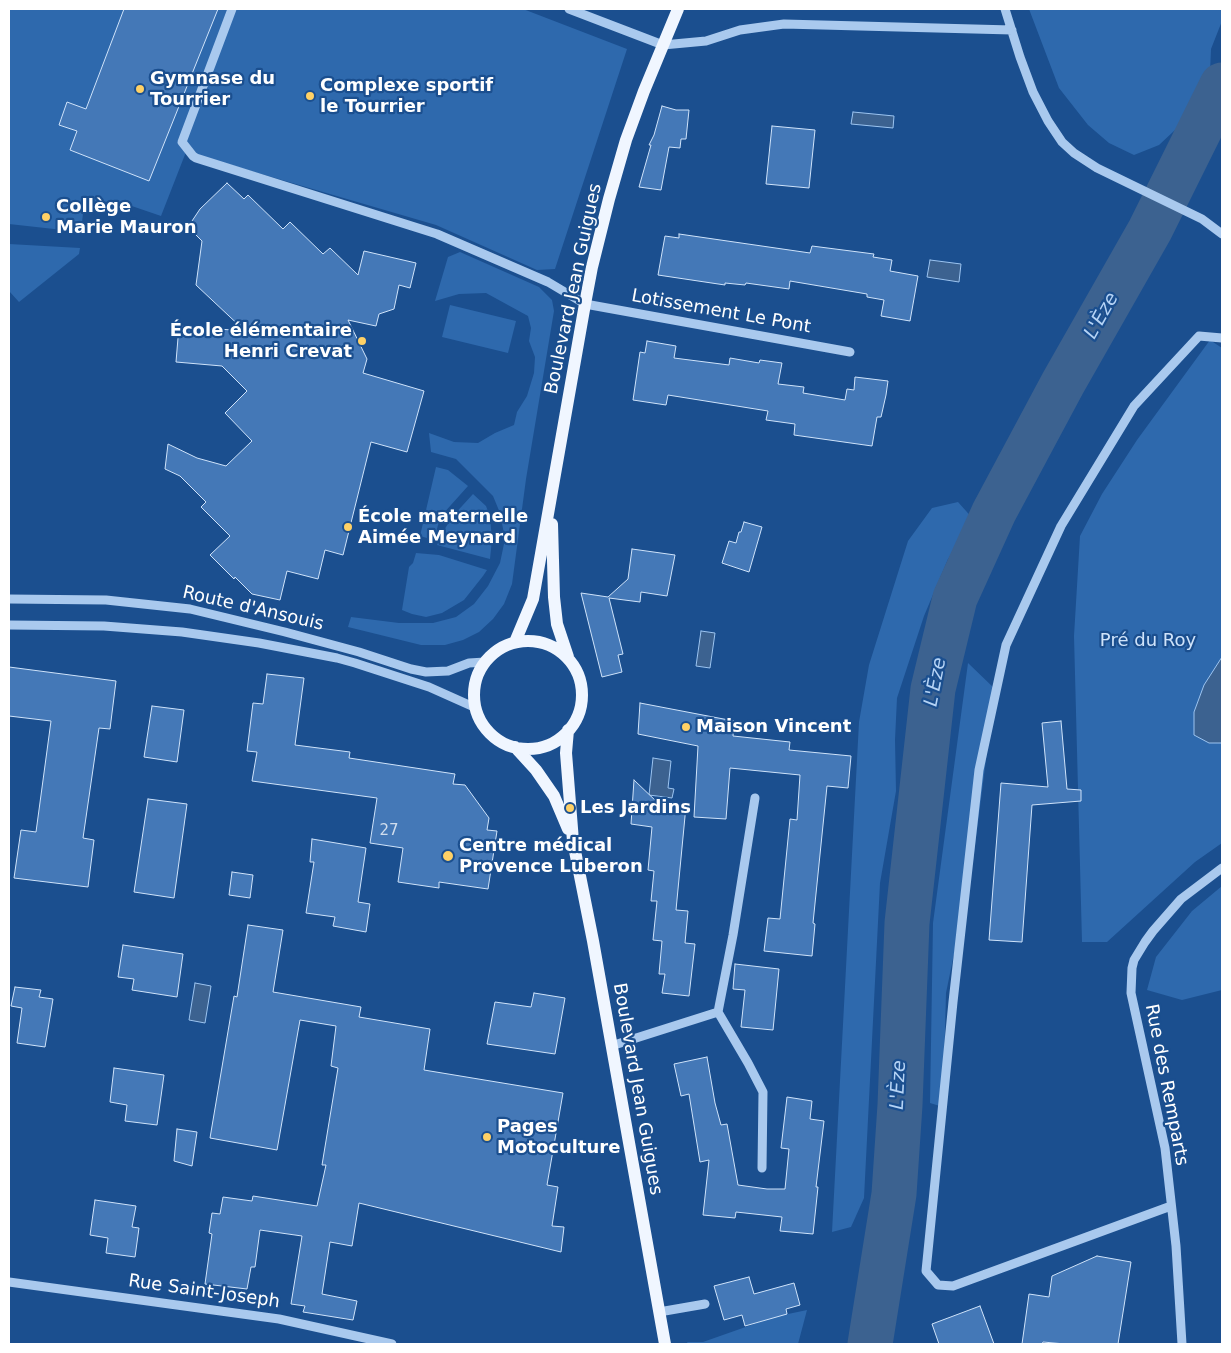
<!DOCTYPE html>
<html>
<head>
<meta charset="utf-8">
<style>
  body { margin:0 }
  #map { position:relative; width:1231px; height:1353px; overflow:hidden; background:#1b4f8f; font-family:"DejaVu Sans",sans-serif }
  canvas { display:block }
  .frame { position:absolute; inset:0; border:10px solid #fff; pointer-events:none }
</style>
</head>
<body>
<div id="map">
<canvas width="1231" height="1353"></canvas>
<div class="frame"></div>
</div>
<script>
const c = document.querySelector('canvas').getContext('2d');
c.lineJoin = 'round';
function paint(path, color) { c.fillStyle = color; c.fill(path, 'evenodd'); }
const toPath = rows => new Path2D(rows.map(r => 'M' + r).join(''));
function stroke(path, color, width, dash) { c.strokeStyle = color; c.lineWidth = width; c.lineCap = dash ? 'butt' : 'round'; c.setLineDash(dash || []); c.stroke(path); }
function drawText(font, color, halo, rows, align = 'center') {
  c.font = font + ' "DejaVu Sans",sans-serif'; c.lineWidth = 4.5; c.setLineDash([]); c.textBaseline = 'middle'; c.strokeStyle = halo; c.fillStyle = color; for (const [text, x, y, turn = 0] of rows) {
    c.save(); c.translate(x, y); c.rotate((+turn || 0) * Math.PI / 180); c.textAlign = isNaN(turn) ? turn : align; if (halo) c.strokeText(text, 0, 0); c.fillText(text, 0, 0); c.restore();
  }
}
paint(toPath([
  [9,9,523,9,627,49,555,269,537,270,436,225,186,152,161,216,123,203,117,215,84,204,81,232,9,224],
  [1029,9,1222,9,1222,21,1211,49,1210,73,1190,116,1159,145,1134,155,1109,143,1088,125,1059,88],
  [9,244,80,248,79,254,19,302,9,291],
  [460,252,539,287,552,300,554,311,526,479,512,584,504,604,493,619,479,632,463,640,445,645,421,645,348,627,351,617,399,623,433,623,456,617,474,604,488,586,500,563,505,539,500,513,493,496,456,459,431,452,429,433,454,442,478,443,495,433,514,425,517,412,527,396,534,373,535,357,529,341,531,328,528,316,486,293,459,294,435,301,448,257],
  [450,305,516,321,508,353,442,337],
  [1210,340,1222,348,1222,843,1195,862,1107,942,1082,942,1074,636,1080,536,1102,494,1137,440],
  [436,467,448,470,468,486,442,515,438,525,434,540,420,536],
  [473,494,486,506,490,517,492,539,490,559,437,545,443,532,452,517],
  [958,502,975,521,948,559,924,616,897,698,895,740,896,791,880,883,864,1198,851,1227,832,1232,859,722,869,665,908,541,932,508],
  [416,553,439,555,487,570,483,576,464,600,442,613,426,617,412,614,402,610,409,567,413,563],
  [968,663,995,689,973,861,946,993,943,1107,930,1103,933,923],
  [1222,886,1222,990,1182,1000,1147,990,1156,957,1192,911],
  [807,1310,798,1344,688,1344,687,1342,703,1342,774,1317]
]), '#2e69ad');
const water = toPath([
  [853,112,894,116,893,128,851,124,853,112],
  [930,260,961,264,959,282,927,277,930,260],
  [701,631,715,633,710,668,696,666,701,631],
  [1222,657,1222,743,1209,743,1194,735,1194,712,1204,685,1222,657],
  [653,758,671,761,668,788,674,789,672,798,649,795,653,758],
  [195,983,211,986,205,1023,189,1020,195,983]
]);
paint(water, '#3c6290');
stroke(water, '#9cc4f0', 1);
stroke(toPath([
  [870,1344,894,1194,900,1105,907,923,933,689,955,598,994,512,1063,383,1150,230,1222,85]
]), '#3c6290', 45);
const building = toPath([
  [124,9,218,9,149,181,70,150,77,131,59,125,67,102,86,109,124,9],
  [662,106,676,110,689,110,686,139,681,139,680,148,669,147,661,190,639,187,651,145,649,145,654,135,662,106],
  [772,126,815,130,809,188,766,184,772,126],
  [227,183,244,199,248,195,283,229,290,222,323,254,330,248,358,275,364,251,416,263,410,288,399,285,394,309,379,314,376,326,348,320,367,359,363,373,424,391,407,452,371,442,343,555,325,550,318,579,287,571,280,600,252,594,235,577,234,579,210,555,230,536,201,507,206,502,180,476,165,469,168,444,197,458,226,466,252,441,225,413,247,391,222,366,176,362,179,326,245,331,196,285,202,241,188,227,200,209,227,183],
  [679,234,810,253,812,246,874,254,873,257,892,260,890,271,918,276,910,321,881,316,884,300,867,297,867,294,790,281,789,289,746,283,745,285,725,283,725,285,658,275,665,236,679,238,679,234],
  [647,341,676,346,674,358,729,365,730,358,759,363,760,360,782,363,778,384,804,387,803,393,845,400,847,389,854,390,855,377,888,381,886,395,881,417,877,417,872,446,794,435,795,424,766,420,768,411,668,395,666,405,633,400,640,352,645,353,647,341],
  [744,522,762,527,749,572,722,563,729,541,736,543,739,532,741,532,744,522],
  [632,549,675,555,667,596,641,592,640,602,609,598,623,654,618,655,622,672,602,677,581,593,608,597,628,579,632,549],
  [9,667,116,681,110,729,99,728,83,838,94,840,88,887,14,878,21,830,36,832,51,721,9,716,9,667],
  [267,674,304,678,295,745,350,752,349,758,455,774,453,784,465,785,489,818,487,830,497,831,488,889,439,882,439,888,398,882,403,848,370,843,377,798,252,781,257,752,247,751,253,703,263,704,267,674],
  [640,703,734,721,733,736,790,742,789,750,851,756,848,788,827,786,813,923,815,924,812,956,764,951,768,918,780,919,790,819,797,820,800,775,730,768,726,819,694,817,698,746,638,734,640,703],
  [152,706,184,710,177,762,144,757,152,706],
  [1061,721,1067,789,1081,790,1081,801,1032,805,1022,942,989,940,1001,783,1048,787,1042,723,1061,721],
  [634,780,658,803,686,806,676,910,688,911,685,943,695,944,689,996,662,993,665,974,659,974,662,941,653,940,657,901,651,901,654,871,648,870,652,827,631,824,634,780],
  [148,799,187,804,174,898,134,892,148,799],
  [312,839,366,848,358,902,370,904,366,932,333,926,335,917,306,913,314,862,310,862,312,839],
  [232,872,253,875,250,898,229,895,232,872],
  [248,925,283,930,273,992,361,1007,359,1017,430,1029,424,1070,563,1093,547,1185,558,1187,552,1226,564,1227,561,1252,359,1203,352,1246,330,1242,322,1294,357,1301,353,1320,303,1312,305,1306,291,1304,302,1236,260,1230,255,1267,251,1267,247,1289,205,1284,212,1234,209,1233,212,1213,220,1214,223,1197,252,1201,253,1196,317,1206,326,1165,322,1165,338,1068,331,1066,336,1026,300,1020,277,1150,210,1138,234,996,237,997,248,925],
  [123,945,183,954,177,997,132,990,134,979,118,977,123,945],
  [735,964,779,969,773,1030,741,1027,745,990,733,989,735,964],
  [15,987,41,990,39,997,53,999,45,1047,17,1043,22,1008,11,1006,15,987],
  [534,993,565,998,555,1054,487,1044,495,1002,531,1007,534,993],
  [707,1057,715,1103,721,1125,727,1124,738,1185,767,1189,785,1189,789,1149,781,1148,787,1097,812,1101,810,1119,824,1121,816,1187,818,1187,813,1234,780,1231,782,1217,736,1212,735,1218,703,1215,709,1160,700,1162,689,1094,681,1096,674,1064,707,1057],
  [114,1068,164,1075,157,1125,125,1121,127,1105,110,1102,114,1068],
  [177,1129,197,1132,192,1166,174,1161,177,1129],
  [95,1200,136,1206,132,1227,139,1228,135,1257,106,1253,108,1238,90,1235,95,1200],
  [1097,1256,1131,1262,1118,1344,1065,1344,1043,1342,1042,1344,1022,1344,1029,1294,1049,1297,1052,1276,1097,1256],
  [749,1277,754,1294,794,1283,800,1305,786,1309,787,1314,745,1326,742,1315,724,1320,714,1286,749,1277],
  [980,1306,994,1344,939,1344,932,1324,980,1306]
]);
paint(building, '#4478b7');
stroke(building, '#cfe3fa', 1);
stroke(toPath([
  [232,9,182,142,193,156,196,158,437,234,548,282,585,304,850,352],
  [569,9,663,45,706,41,740,30,784,24,1012,30],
  [1005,9,1020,57,1033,92,1048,121,1062,142,1074,153,1097,168,1202,219,1222,234],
  [9,599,106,600,190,609,285,632,359,652,411,669,426,672,448,671,469,663,485,662],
  [9,625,104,626,182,632,259,643,337,658,355,663,429,687,476,708],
  [755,798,733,935,718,1012,748,1063,763,1092,762,1168],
  [611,1046,718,1012],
  [1171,1206,953,1286,938,1285,926,1271,953,1002,979,770,1006,645,1061,526,1134,406,1199,336,1222,338],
  [9,1282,279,1319,392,1344],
  [659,1312,705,1304],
  [1182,1344,1176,1246,1165,1148,1131,993,1132,968,1134,960,1145,942,1153,931,1181,899,1222,868]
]), '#a9c9ee', 9);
stroke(toPath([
  [552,524,554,597,557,624,568,657],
  '474 695a54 54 0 1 1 108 0a54 54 0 1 1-108 0Z',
  [515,642,533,599,585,304,592,267,609,199,626,140,644,91,678,9],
  [568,730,566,753,573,841,593,941,665,1344],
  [515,747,536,770,554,796,568,829]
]), '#f0f6ff', 12);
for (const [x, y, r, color] of [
  [140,89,5,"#ffd166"],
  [310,96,5,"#ffd166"],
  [46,217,5,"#ffd166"],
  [362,341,5,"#ffd166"],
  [348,527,5,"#ffd166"],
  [686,727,5,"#ffd166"],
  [570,808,5,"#ffd166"],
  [448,856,6,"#ffd166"],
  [487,1137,5,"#ffd166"]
]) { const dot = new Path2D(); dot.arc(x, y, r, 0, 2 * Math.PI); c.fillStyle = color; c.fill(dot); stroke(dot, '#1b4f8f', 2); }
drawText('15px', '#d0dded', null, [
  ["27",389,831]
]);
drawText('bold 18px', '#fff', '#1b4f8f', [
  ["Gymnase du",150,79],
  ["Tourrier",150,100],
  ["Complexe sportif",320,86],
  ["le Tourrier",320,107],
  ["Collège",56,207],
  ["Marie Mauron",56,228],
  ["École élémentaire",352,331,"right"],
  ["Henri Crevat",352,352,"right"],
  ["École maternelle",358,517],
  ["Aimée Meynard",358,538],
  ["Maison Vincent",696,727],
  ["Les Jardins",580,808],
  ["Centre médical",459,846],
  ["Provence Luberon",459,867],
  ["Pages",497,1127],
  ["Motoculture",497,1148]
], 'left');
drawText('18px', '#fff', '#1b4f8f', [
  ["Boulevard Jean Guigues",574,289,-78],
  ["Lotissement Le Pont",721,312,10],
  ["Route d'Ansouis",253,609,13],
  ["Rue des Remparts",1166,1085,79],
  ["Boulevard Jean Guigues",637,1089,80],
  ["Rue Saint-Joseph",204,1292,8]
]);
drawText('18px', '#cfe3fa', '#1b4f8f', [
  ["Pré du Roy",1148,641]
]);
drawText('italic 19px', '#b5d3f5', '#1b4f8f', [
  ["L'Èze",1102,316,-61],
  ["L'Èze",936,682,-79],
  ["L'Èze",899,1085,-87]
]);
</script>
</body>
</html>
